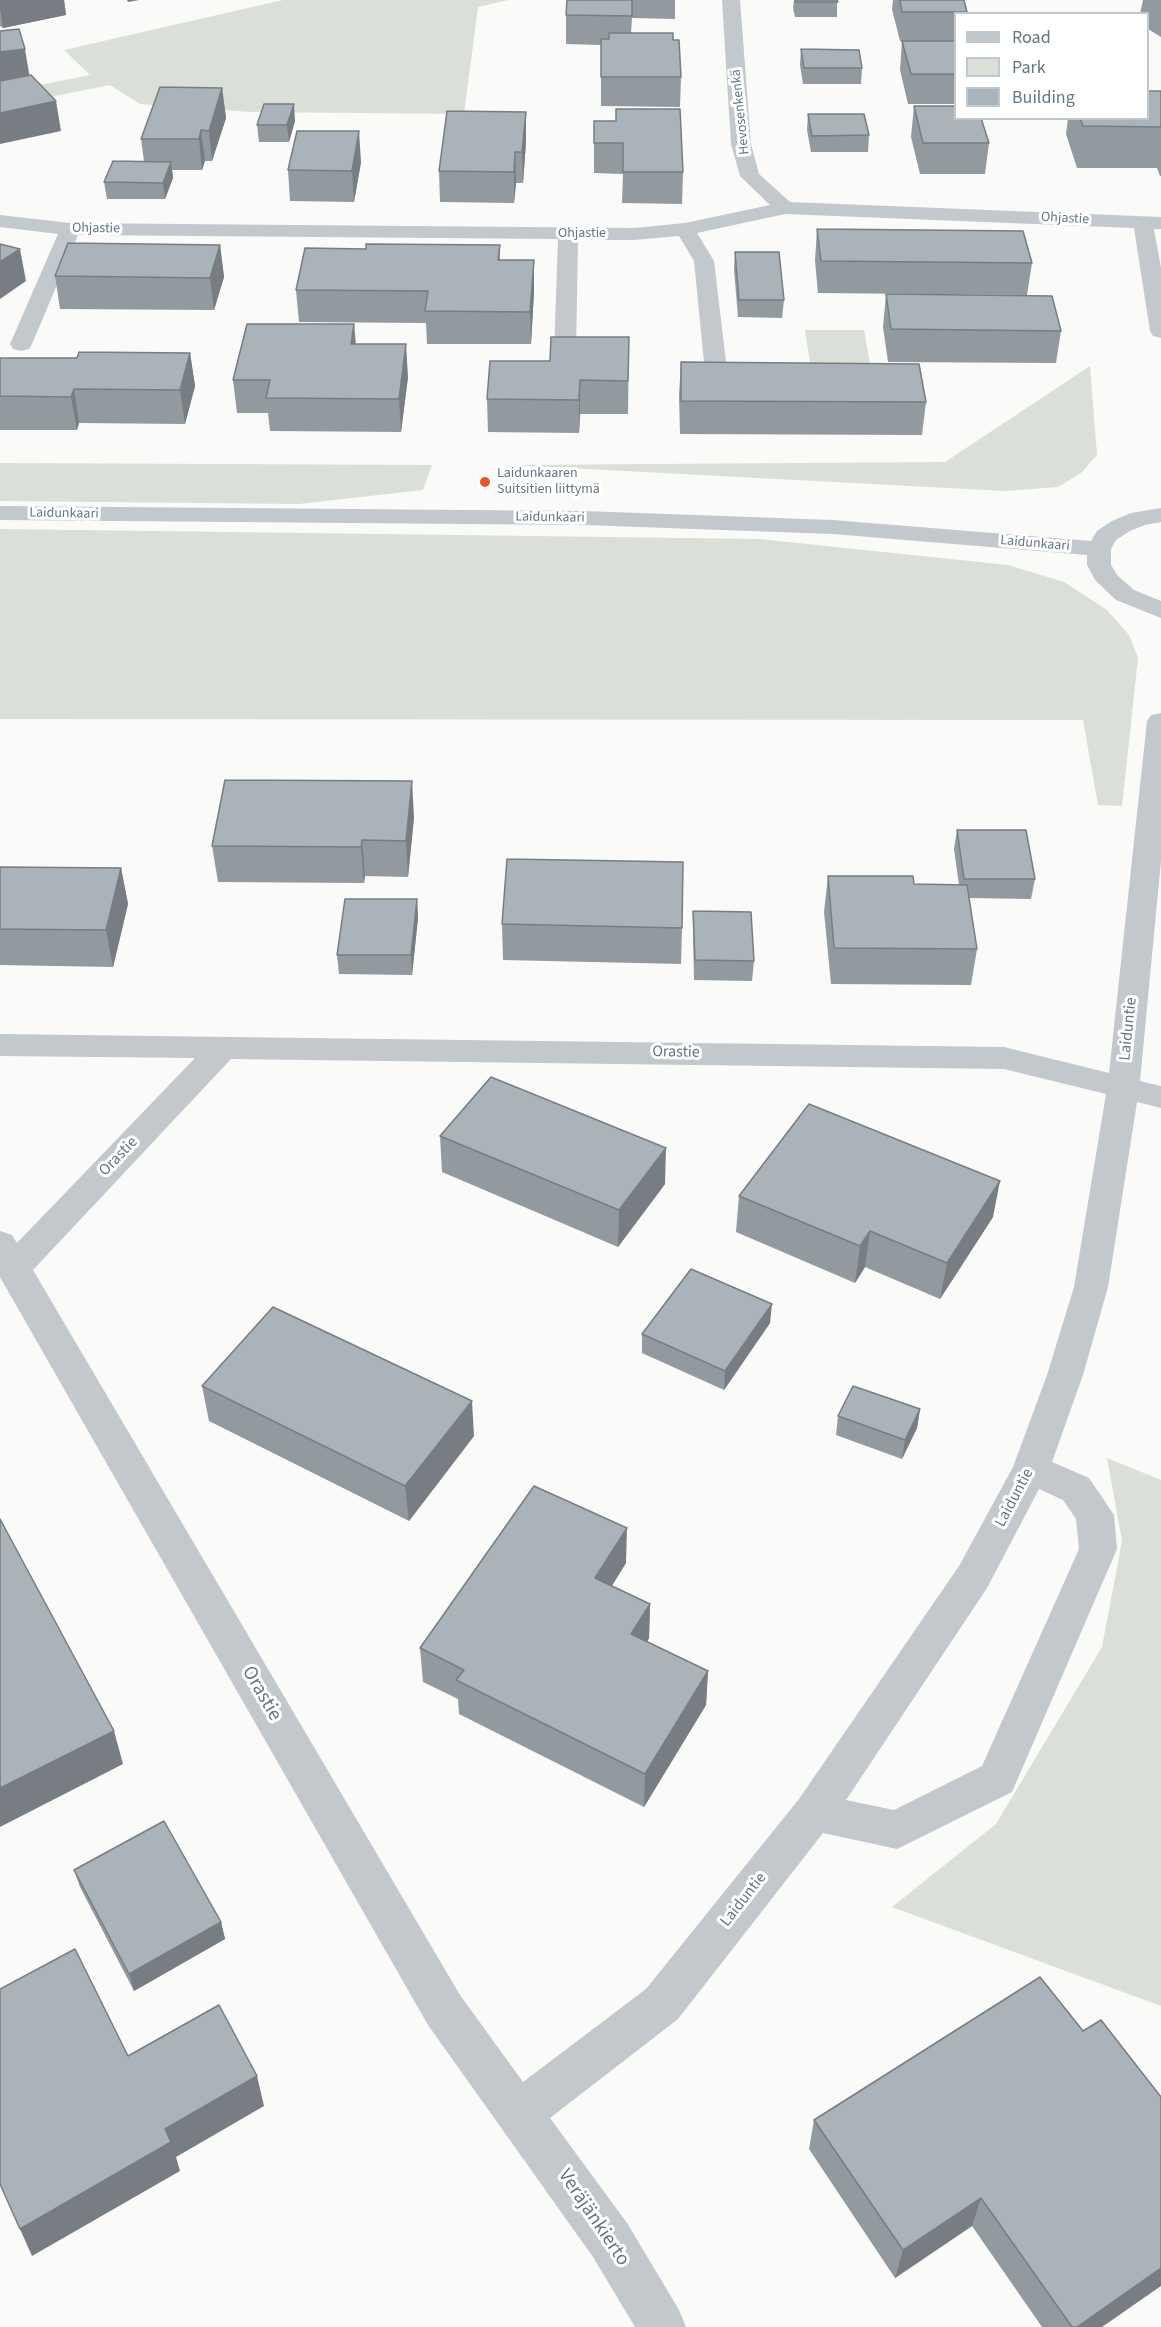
<!DOCTYPE html>
<html>
<head>
<meta charset="utf-8">
<style>
  body { margin:0 }
  #map { position:relative; width:1161px; height:2327px; overflow:hidden; background:#fafaf8; font-family:"Source Sans 3",sans-serif }
  canvas { display:block }
  .legend { position:absolute; left:954px; top:12px; width:195px; height:108px; box-sizing:border-box; background:#fff; border:2px solid #c1c8cd; margin:0; padding:8px 10px; list-style:none; font-size:18px; color:#657683 }
  .legend li { display:flex; align-items:center; gap:12px; height:30px }
  .legend b { width:30px; border:2px solid #c1c8cd }
</style>
</head>
<body>
<div id="map">
<canvas width="1161" height="2327"></canvas>
<ul class="legend">
<li><b style="height:8px;background:#c3c8cc"></b>Road</li>
<li><b style="height:16px;background:#dadfd7"></b>Park</li>
<li><b style="height:16px;background:#aab3b9"></b>Building</li>
</ul>
</div>
<script>
const c = document.querySelector('canvas').getContext('2d');
c.lineJoin = 'round';
function paint(path, color) { c.fillStyle = color; c.fill(path, 'evenodd'); }
const toPath = rows => new Path2D(rows.map(r => 'M' + r).join(''));
function stroke(path, color, width, dash) { c.strokeStyle = color; c.lineWidth = width; c.lineCap = dash ? 'butt' : 'round'; c.setLineDash(dash || []); c.stroke(path); }
function drawText(font, color, halo, rows, align = 'center') {
  c.font = font + ' "Source Sans 3",sans-serif'; c.lineWidth = 6; c.setLineDash([]); c.textBaseline = 'middle'; c.strokeStyle = halo; c.fillStyle = color; for (const [text, x, y, turn = 0] of rows) {
    c.save(); c.translate(x, y); c.rotate((+turn || 0) * Math.PI / 180); c.textAlign = isNaN(turn) ? turn : align; if (halo) c.strokeText(text, 0, 0); c.fillText(text, 0, 0); c.restore();
  }
}
paint(toPath([
  [283,0,508,0,478,7,464,114,251,112,140,104,110,85,0,107,0,93,90,75,64,50],
  [805,330,864,330,871,369,811,369],
  [1090,366,1097,455,1081,473,1058,487,1005,491,511,465,945,462],
  [0,463,432,465,423,490,299,504,0,501],
  [0,529,759,539,1008,565,1064,582,1107,610,1129,635,1138,658,1122,806,1098,805,1083,720,0,719],
  [1107,1458,1161,1480,1161,2006,892,1907,996,1824,1102,1647,1122,1541]
]), '#dadfd7');
paint(toPath([
  [722,0,740,0,751,144,759,174,790,202,1161,217,1161,229,1154,229,1161,268,1161,338,1153,336,1150,331,1134,228,785,214,697,233,714,261,726,362,723,367,715,369,707,367,704,362,694,261,679,236,634,240,578,240,576,353,573,358,565,360,557,358,554,353,558,239,78,235,32,344,29,349,21,351,13,349,10,344,58,234,0,227,0,215,70,223,634,228,685,223,770,205,740,176,731,144,722,0],
  [0,506,584,511,833,520,1091,541,1097,531,1112,521,1131,513,1161,508,1161,522,1145,525,1130,531,1116,540,1111,549,1111,565,1118,576,1134,590,1161,601,1161,618,1116,600,1095,580,1087,565,1087,555,833,534,584,525,0,520,0,506],
  [1161,713,1161,861,1140,1081,1161,1086,1161,1108,1137,1102,1108,1287,1083,1375,1052,1462,1089,1478,1114,1515,1117,1549,1012,1792,897,1849,823,1833,678,2019,550,2118,627,2223,679,2310,686,2327,635,2327,593,2257,428,2025,0,1277,0,1231,12,1235,17,1243,195,1058,0,1056,0,1034,1004,1047,1109,1073,1147,721,1151,715,1161,713],
  [231,1059,1004,1069,1106,1094,1074,1287,1047,1375,1013,1467,959,1566,799,1799,646,1989,523,2082,460,1995,33,1270,231,1059],
  [1039,1489,1063,1500,1076,1519,1079,1549,982,1766,894,1810,846,1800,987,1588,1039,1489]
]), '#c3c8cc');
paint(toPath([
  [0,0,64,0,66,15,3,28,0,26],
  [567,0,675,0,675,19,632,18,631,33,673,40,681,77,680,107,601,106,601,45,566,44,566,15],
  [794,0,837,0,837,17,795,17,793,8],
  [893,0,964,0,967,14,956,14,956,104,908,104,900,70,902,41,900,41,892,9],
  [1143,0,1161,0,1161,37,1148,29,1148,14,1140,14],
  [801,49,862,68,861,84,803,84,800,65],
  [222,88,226,118,212,161,205,161,202,170,172,170,173,178,165,199,107,199,104,182,144,161,141,139],
  [1161,91,1161,176,1160,176,1157,168,1077,168,1066,134,1068,118,1148,118],
  [914,106,989,143,985,174,920,174,911,137],
  [526,112,526,142,523,183,516,183,514,203,440,202,439,171],
  [808,114,869,135,868,152,811,152,807,130],
  [295,121,289,142,259,142,257,125],
  [594,121,683,172,682,204,622,203,623,174,594,173],
  [361,162,354,202,290,201,288,170],
  [817,229,1032,263,1027,295,818,293,815,261],
  [220,245,224,277,214,310,60,309,55,276],
  [500,245,500,260,534,260,534,292,531,344,427,344,426,323,299,322,296,290,366,249],
  [735,252,784,300,782,318,738,317,734,269],
  [886,294,1061,331,1056,363,888,362,883,327],
  [354,324,356,344,408,377,401,432,270,431,268,413,237,413,233,380],
  [629,337,628,414,580,414,579,433,488,432,487,399,550,361],
  [190,353,195,386,185,424,79,423,77,430,0,430,0,358,77,358],
  [681,362,926,402,922,435,680,434,679,395],
  [414,817,408,877,365,876,364,883,218,882,212,846],
  [957,830,1035,879,1031,899,969,898,977,949,971,985,831,984,824,912,828,876,914,884,959,885,954,849],
  [0,867,121,868,128,904,113,967,0,965],
  [417,899,418,918,412,975,339,974,337,955],
  [693,911,754,961,752,981,694,980,693,931],
  [502,924,682,928,681,964,503,960],
  [440,1136,665,1184,618,1247,442,1172],
  [739,1196,993,1217,940,1299,865,1267,855,1283,736,1232],
  [770,1323,724,1390,642,1353,642,1334],
  [202,1386,474,1436,409,1521,209,1421],
  [920,1409,917,1428,902,1459,836,1435,838,1416],
  [626,1563,612,1586,650,1604,649,1638,647,1642,708,1671,706,1705,644,1807,459,1714,458,1699,423,1682,420,1648],
  [74,1870,221,1922,225,1939,134,1991,80,1887],
  [1040,1977,1102,2327,1042,2327,972,2226,895,2278,809,2149,814,2120]
]), '#929a9f');
paint(toPath([
  [0,0,64,0,66,15,3,28,0,8],
  [127,0,139,0,128,2],
  [25,49,30,79,0,85,0,52],
  [222,88,226,118,212,161,209,131],
  [56,101,61,131,0,144,0,113],
  [294,104,295,121,289,142,287,125],
  [526,112,526,142,523,183,522,152],
  [201,130,205,161,202,170,199,139],
  [359,131,361,162,354,202,352,171],
  [515,152,516,183,514,203,514,172],
  [171,162,173,178,165,199,163,183],
  [220,245,224,277,214,310,210,278],
  [20,249,26,281,0,299,0,262],
  [534,260,534,292,531,344,530,312],
  [354,324,356,357,351,344],
  [406,344,408,377,401,432,399,399],
  [190,353,195,386,185,424,180,390],
  [580,380,580,414,579,433,579,400],
  [74,389,79,423,77,430,71,397],
  [412,781,414,817,408,877,406,841],
  [362,840,365,876,364,883,361,847],
  [121,868,128,904,113,967,106,930],
  [417,899,418,918,412,975,411,955],
  [666,1148,665,1184,618,1247,619,1210],
  [1000,1181,993,1217,940,1299,947,1263],
  [870,1231,865,1267,855,1283,860,1246],
  [772,1304,770,1323,724,1390,725,1371],
  [472,1401,474,1436,409,1521,405,1486],
  [920,1409,917,1428,902,1459,905,1440],
  [627,1528,626,1563,595,1612,595,1578],
  [650,1604,649,1638,630,1669,631,1634],
  [708,1671,706,1705,644,1807,645,1774],
  [114,1731,123,1764,0,1827,0,1788],
  [221,1922,225,1939,134,1991,129,1974],
  [257,2076,264,2106,176,2157,180,2171,32,2256,20,2229,165,2129],
  [981,2198,972,2226,895,2278,903,2250],
  [1161,2268,1161,2286,1102,2327,1077,2327]
]), '#777d82');
const building = toPath([
  [567,0,632,0,632,16,566,15,567,0],
  [795,0,837,0,838,2,796,2,795,0],
  [900,0,964,0,967,12,902,12,900,0],
  [19,29,25,49,0,52,0,31,19,29],
  [609,33,673,33,673,40,679,40,681,77,601,77,601,39,609,39,609,33],
  [902,41,956,41,956,74,911,74,902,41],
  [801,49,859,50,862,68,804,68,801,49],
  [31,75,56,101,0,113,0,81,31,75],
  [160,87,222,88,209,131,201,130,199,139,141,139,160,87],
  [1148,91,1161,91,1161,127,1083,126,1080,118,1148,118,1148,91],
  [264,104,294,104,287,125,257,125,264,104],
  [914,106,956,106,956,118,981,118,989,143,923,143,914,106],
  [616,109,680,109,683,172,623,172,623,143,594,143,594,121,616,121,616,109],
  [447,111,526,112,522,152,515,152,514,172,439,171,447,111],
  [808,114,864,114,869,135,812,136,808,114],
  [297,131,359,131,352,171,288,170,297,131],
  [113,161,171,162,163,183,104,182,113,161],
  [817,229,1023,231,1032,263,821,261,817,229],
  [68,243,220,245,210,278,55,276,68,243],
  [0,244,20,249,0,262,0,244],
  [366,244,500,245,498,260,534,260,530,312,425,311,428,291,296,290,305,248,366,249,366,244],
  [735,252,779,252,784,300,739,300,735,252],
  [886,294,1052,296,1061,331,891,329,886,294],
  [247,324,354,324,351,344,406,344,399,399,266,398,270,380,233,380,247,324],
  [551,337,629,337,628,381,580,380,579,400,487,399,490,361,550,361,551,337],
  [79,352,190,353,180,390,74,389,71,397,0,396,0,358,77,358,79,352],
  [681,362,919,364,926,402,681,401,681,362],
  [225,780,412,781,406,841,362,840,361,847,212,846,225,780],
  [957,830,1026,830,1035,879,964,879,957,830],
  [507,859,683,862,682,928,502,924,507,859],
  [0,867,121,868,106,930,0,929,0,867],
  [828,876,913,876,914,884,967,885,977,949,834,948,828,876],
  [345,899,417,899,411,955,337,955,345,899],
  [693,911,751,912,754,961,695,960,693,911],
  [491,1077,666,1148,619,1210,440,1136,491,1077],
  [809,1104,1000,1181,947,1263,870,1231,860,1246,739,1196,809,1104],
  [691,1269,772,1304,725,1371,642,1334,691,1269],
  [273,1307,472,1401,405,1486,202,1386,273,1307],
  [853,1386,920,1409,905,1440,838,1416,853,1386],
  [534,1486,627,1528,595,1578,650,1604,631,1634,708,1671,645,1774,456,1680,464,1670,420,1648,534,1486],
  [0,1519,114,1731,0,1788,0,1519],
  [164,1821,221,1922,129,1974,74,1870,164,1821],
  [75,1949,128,2056,219,2005,257,2076,165,2129,171,2142,20,2229,0,2184,0,1989,75,1949],
  [1040,1977,1083,2031,1101,2020,1161,2097,1161,2268,1077,2327,1072,2327,981,2198,903,2250,814,2120,1040,1977]
]);
paint(building, '#aab3b9');
stroke(building, '#777d82', 1.5);
for (const [x, y, r, color] of [
  [485,482,6,"#e4572e"]
]) { const dot = new Path2D(); dot.arc(x, y, r, 0, 2 * Math.PI); c.fillStyle = color; c.fill(dot); stroke(dot, '#fff', 2); }
drawText('14px', '#657683', '#fff', [
  ["Hevosenkenkä",741,112,-96],
  ["Ohjastie",1065,219,3],
  ["Ohjastie",96,229,1],
  ["Ohjastie",582,234],
  ["Laidunkaari",64,514,1],
  ["Laidunkaari",550,518,1],
  ["Laidunkaari",1035,544,5]
]);
drawText('14px', '#657683', '#fff', [
  ["Laidunkaaren",497,474],
  ["Suitsitien liittymä",497,490]
], 'left');
drawText('16px', '#657683', '#fff', [
  ["Laiduntie",1129,1029,-84],
  ["Orastie",676,1053,1],
  ["Orastie",119,1157,-46],
  ["Laiduntie",1015,1498,-62],
  ["Laiduntie",744,1900,-52]
]);
drawText('20px', '#657683', '#fff', [
  ["Orastie",261,1694,60],
  ["Veräjänkierto",593,2218,56]
]);
</script>
</body>
</html>
